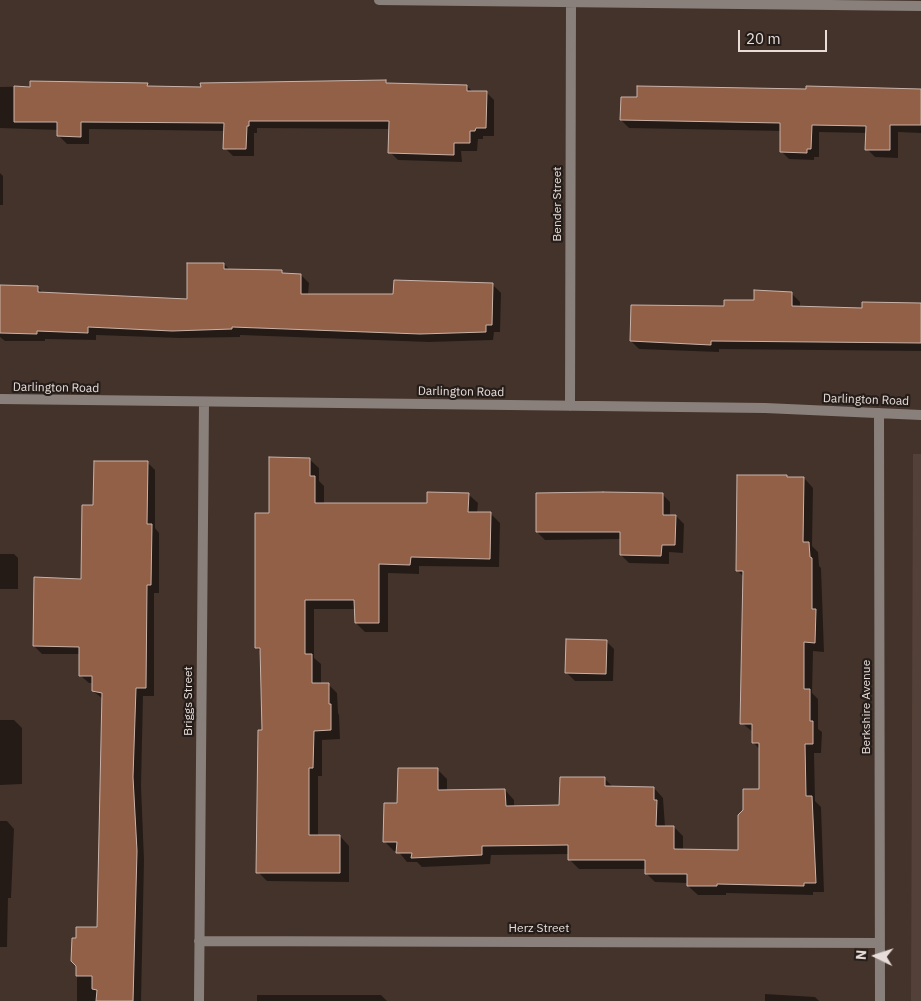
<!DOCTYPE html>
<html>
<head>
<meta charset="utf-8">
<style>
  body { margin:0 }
  #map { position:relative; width:921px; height:1001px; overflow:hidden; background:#44332b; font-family:"IBM Plex Sans",sans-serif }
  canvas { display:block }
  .north { position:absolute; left:851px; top:931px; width:50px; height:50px; -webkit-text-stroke:4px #251d19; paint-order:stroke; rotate:274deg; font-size:14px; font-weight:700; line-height:20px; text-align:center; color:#e8ddd8 }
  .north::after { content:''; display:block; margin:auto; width:18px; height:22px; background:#e8ddd8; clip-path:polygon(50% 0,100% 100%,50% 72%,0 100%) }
  .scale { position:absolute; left:738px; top:30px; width:89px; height:22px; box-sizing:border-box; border:2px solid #e8ddd8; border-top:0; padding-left:6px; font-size:15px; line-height:18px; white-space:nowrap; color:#e8ddd8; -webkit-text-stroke:4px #251d19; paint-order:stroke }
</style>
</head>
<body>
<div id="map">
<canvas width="921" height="1001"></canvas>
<div class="north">N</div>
<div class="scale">20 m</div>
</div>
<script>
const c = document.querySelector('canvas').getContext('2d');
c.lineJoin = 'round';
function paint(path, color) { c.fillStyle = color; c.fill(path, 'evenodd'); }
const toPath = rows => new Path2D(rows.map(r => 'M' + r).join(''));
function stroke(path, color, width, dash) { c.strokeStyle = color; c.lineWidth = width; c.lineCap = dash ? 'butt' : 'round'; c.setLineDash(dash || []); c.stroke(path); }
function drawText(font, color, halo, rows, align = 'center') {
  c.font = font + ' "IBM Plex Sans",sans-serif'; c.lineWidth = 4.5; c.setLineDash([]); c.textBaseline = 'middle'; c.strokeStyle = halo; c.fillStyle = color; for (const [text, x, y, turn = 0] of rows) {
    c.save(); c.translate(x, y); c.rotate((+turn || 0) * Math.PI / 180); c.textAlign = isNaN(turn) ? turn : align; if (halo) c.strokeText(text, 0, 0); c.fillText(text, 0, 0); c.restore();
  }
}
paint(toPath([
  [913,454,921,454,921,1001,911,1001]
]), '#534139');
paint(toPath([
  [386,82,389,85,467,86,473,92,486,92,494,100,494,136,483,136,483,139,478,139,477,151,461,151,462,162,398,160,390,152,390,129,257,128,257,133,254,133,254,156,233,156,225,148,225,131,89,129,89,144,67,144,59,136,59,130,0,128,0,87,147,84,151,88,202,89],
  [921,90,921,133,898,132,898,158,875,157,867,149,867,133,819,132,819,157,814,157,814,160,789,159,781,151,782,131,629,128,621,120],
  [0,173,3,176,3,205,0,205],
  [224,264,230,270,282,272,284,274,301,275,309,283,308,295,395,295,493,285,501,293,500,332,494,332,493,340,429,342,240,335,240,337,180,338,96,335,96,340,45,339,45,341,5,341,0,337,0,287,37,287,44,294,188,300],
  [792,294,800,302,800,308,863,309,921,304,921,351,719,349,719,352,639,349,631,341,726,307],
  [309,459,319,468,319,481,324,486,324,504,428,504,468,494,478,503,477,513,491,514,500,523,499,567,419,566,419,574,388,573,388,632,365,632,356,623,356,609,314,609,314,658,321,664,321,684,328,684,337,693,338,713,339,715,340,739,322,740,322,776,318,776,318,836,340,836,349,846,349,882,267,881,258,872,263,732,261,652,256,647,270,514],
  [147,462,155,470,155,528,159,533,159,593,154,593,154,696,143,696,141,786,144,860,141,1001,77,1001,77,939,98,929,103,699,93,691,93,683,89,683,81,676,81,654,42,654,34,646,83,580,94,506],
  [787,476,789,478,804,478,813,488,812,546,818,552,819,566,821,568,824,652,813,651,812,693,818,699,818,729,822,732,821,753,814,753,815,801,821,807,824,892,813,892,813,895,726,893,726,895,698,895,688,886,688,883,655,882,646,873,646,869,579,869,569,859,569,854,491,855,490,864,422,867,417,862,407,862,398,851,394,851,384,841,399,804,438,770,447,779,447,791,505,790,514,800,514,807,560,806,604,778,614,788,654,788,663,798,665,827,674,827,683,836,683,850,739,851,760,790,760,750,754,743,754,733,742,723,744,577,737,570],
  [662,494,670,502,670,516,676,516,684,524,683,553,669,552,669,564,629,563,621,555,622,539,545,540,537,532],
  [0,554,14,554,18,558,18,589,0,589],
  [606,641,614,649,613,681,575,681,567,673],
  [0,720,14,720,22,728,22,784,0,785],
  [0,821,7,821,14,829,11,898,8,898,7,947,0,947],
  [765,994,815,997,819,1001,765,1001],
  [257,995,381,995,387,1001,257,1001]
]), '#0007');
const building = toPath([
  [386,80,386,83,467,85,467,91,487,91,486,128,476,128,475,131,470,131,470,143,454,143,454,155,388,153,389,121,249,121,249,126,247,126,246,149,223,149,224,123,81,122,81,137,57,136,57,122,14,122,14,86,30,87,30,81,148,83,147,86,201,87,200,83,386,80],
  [637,86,806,89,806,86,921,89,921,125,890,125,890,150,865,150,866,126,812,125,811,149,807,149,807,153,780,152,780,123,620,120,621,97,637,97,637,86],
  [187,263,224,263,224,269,282,270,282,273,301,274,301,294,393,294,394,280,493,283,492,325,486,325,486,332,420,334,232,327,232,329,172,331,88,327,88,333,37,331,37,334,0,333,0,285,38,286,38,292,187,299,187,263],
  [754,290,792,292,792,306,862,308,862,302,921,303,921,343,711,341,711,345,630,341,631,305,724,306,724,300,754,300,754,290],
  [269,457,310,458,310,476,315,476,315,503,427,503,427,492,469,493,468,512,491,512,490,559,411,557,410,565,379,564,379,623,355,623,354,600,305,600,305,654,312,654,312,683,329,683,329,704,331,704,331,730,314,731,313,768,309,768,309,835,340,835,340,873,256,873,258,730,262,730,260,648,255,648,255,513,269,513,269,457],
  [94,461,148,461,147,524,152,524,151,585,147,585,146,688,136,688,133,777,137,851,133,1001,96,1001,97,990,92,989,92,976,76,976,76,966,71,961,72,938,76,938,76,927,97,927,102,693,92,691,92,676,79,676,79,647,33,646,34,577,81,579,82,505,93,505,94,461],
  [737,475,787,475,787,477,804,477,803,542,809,542,810,557,812,558,812,609,816,609,815,643,804,642,804,689,810,689,810,721,813,721,813,744,805,744,806,796,812,796,816,883,804,883,804,886,717,884,717,886,687,886,687,874,645,874,645,860,568,860,568,845,482,846,482,855,411,858,412,853,396,853,397,842,383,842,384,803,397,803,398,768,438,768,438,790,505,789,506,806,559,805,560,777,605,777,605,786,654,787,654,800,657,800,656,826,674,826,674,849,738,850,738,815,743,810,743,789,759,789,759,743,752,743,752,724,740,724,743,571,736,571,737,475],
  [603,492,663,493,663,515,676,515,675,545,662,545,661,556,620,555,620,532,536,532,536,493,603,492],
  [566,639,607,640,606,674,565,673,566,639]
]);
paint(building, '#925f47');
stroke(building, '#c9b3a9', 1);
stroke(toPath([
  [379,0,921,6],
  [0,399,765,408,921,415],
  [570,406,571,2],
  [879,413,880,1001],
  [199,941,880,943],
  [199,1001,204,402]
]), '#89807c', 10);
drawText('12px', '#e8ddd8', '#251d19', [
  ["Bender Street",558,204,-90],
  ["Darlington Road",56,388,1],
  ["Darlington Road",461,392,1],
  ["Darlington Road",866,400,2],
  ["Briggs Street",189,701,-90],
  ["Berkshire Avenue",867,707,-90],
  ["Herz Street",539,929]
]);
</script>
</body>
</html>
